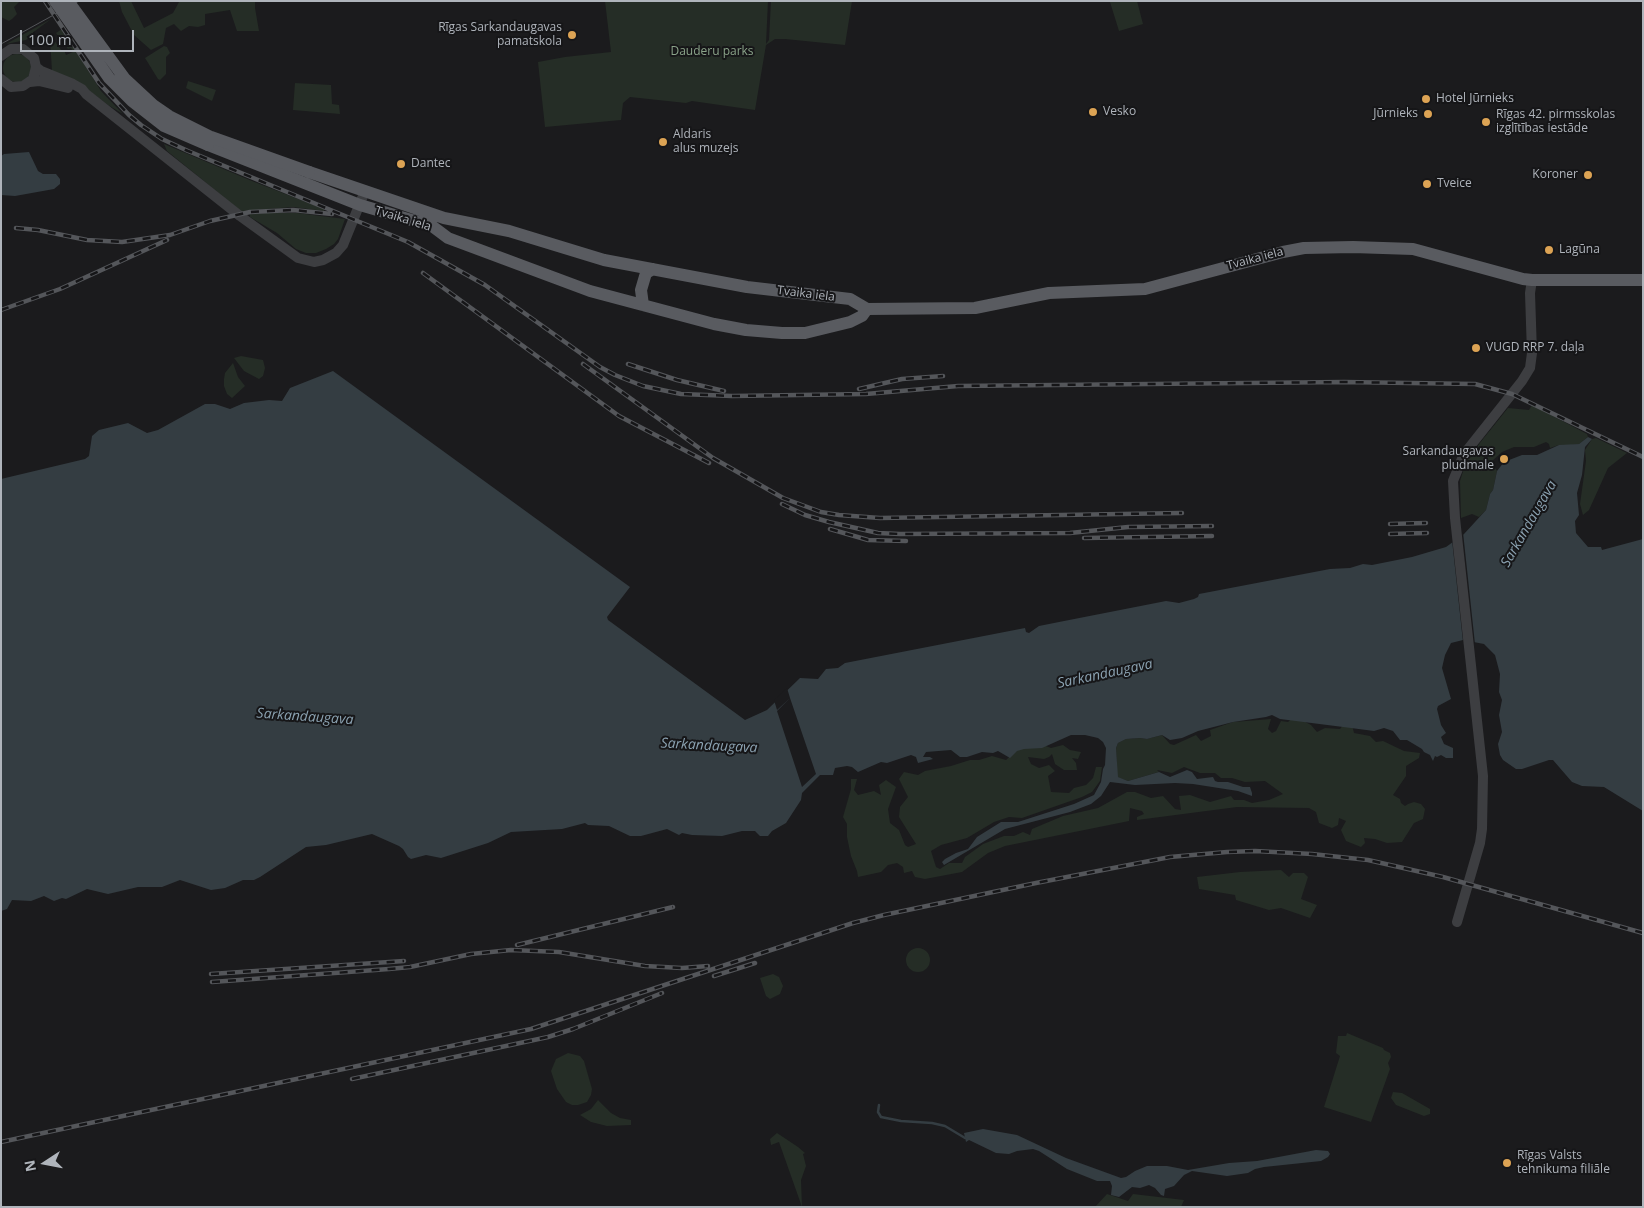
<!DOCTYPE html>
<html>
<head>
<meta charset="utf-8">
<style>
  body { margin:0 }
  #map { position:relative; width:1644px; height:1208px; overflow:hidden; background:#1b1b1d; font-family:"Open Sans",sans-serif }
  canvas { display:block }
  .frame { position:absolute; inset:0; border:2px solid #afb4bb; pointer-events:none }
  .north { position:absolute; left:20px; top:1138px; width:50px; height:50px; -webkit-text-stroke:4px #161618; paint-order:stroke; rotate:259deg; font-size:14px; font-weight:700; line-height:20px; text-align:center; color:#afb4bb }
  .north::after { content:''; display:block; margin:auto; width:18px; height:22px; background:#afb4bb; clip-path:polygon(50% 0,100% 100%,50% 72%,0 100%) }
  .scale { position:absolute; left:20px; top:30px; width:114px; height:22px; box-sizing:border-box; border:2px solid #afb4bb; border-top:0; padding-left:6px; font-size:15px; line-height:18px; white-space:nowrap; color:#afb4bb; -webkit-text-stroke:4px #161618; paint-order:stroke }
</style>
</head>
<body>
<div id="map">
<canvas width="1644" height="1208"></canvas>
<div class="frame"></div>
<div class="north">N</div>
<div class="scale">100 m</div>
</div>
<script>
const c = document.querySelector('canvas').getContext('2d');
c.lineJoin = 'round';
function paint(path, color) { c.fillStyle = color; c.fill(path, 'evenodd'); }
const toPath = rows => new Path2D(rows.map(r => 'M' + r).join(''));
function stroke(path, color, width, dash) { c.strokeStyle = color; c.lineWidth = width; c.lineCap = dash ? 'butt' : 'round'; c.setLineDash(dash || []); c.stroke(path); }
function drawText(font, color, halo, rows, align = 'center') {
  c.font = font + ' "Open Sans",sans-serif'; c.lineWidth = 4; c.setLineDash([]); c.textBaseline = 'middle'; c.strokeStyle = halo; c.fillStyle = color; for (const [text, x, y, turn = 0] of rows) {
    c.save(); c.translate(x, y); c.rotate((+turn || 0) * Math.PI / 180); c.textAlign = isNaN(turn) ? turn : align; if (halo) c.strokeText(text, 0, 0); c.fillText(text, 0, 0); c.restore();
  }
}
paint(toPath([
  [1,1,20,1,14,7,17,14,12,19,9,21,1,17],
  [119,1,131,1,144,28,173,13,179,2,181,1,255,1,255,8,259,31,237,31,230,10,205,14,205,25,198,27,189,26,181,31,174,24,166,28,163,44,151,50,134,35,122,12],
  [605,1,768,1,766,44,769,40,771,1,852,1,845,45,785,39,775,39,766,45,755,110,692,101,686,103,630,97,623,103,621,120,545,127,538,62,565,57,611,52],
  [1113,1,1137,1,1143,24,1119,31,1110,2],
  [51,19,35,31,26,40,6,44],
  [62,29,101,91,123,114,108,105,83,86,52,71,50,39,53,39,62,51,64,50,66,55,73,52,71,48,68,49,56,33],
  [164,46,167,47,170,53,166,57,166,74,160,80,158,79,145,58],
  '3 68a14 14 0 1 1 28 0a14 14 0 1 1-28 0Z',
  [188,81,216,90,212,101,186,88],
  [295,83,331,85,332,104,339,105,340,114,293,110],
  [164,144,252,181,324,209,324,211,293,207,241,211,167,151],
  [265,213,297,213,345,219,338,239,334,244,326,249,316,253,306,253,296,249,277,233,250,217,250,214],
  [241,356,263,360,265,368,263,376,259,379,244,371,234,358],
  [233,363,238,377,245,386,232,398,227,394,224,386,224,379,225,373],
  [1532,405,1587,434,1588,437,1579,444,1572,445,1559,445,1550,448,1549,444,1546,442,1534,447,1514,447,1502,452,1491,462,1497,471,1493,490,1490,494,1486,510,1479,517,1472,514,1461,518,1460,481,1467,459,1508,408,1529,410],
  [1596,438,1627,453,1608,468,1589,510,1583,515,1580,504,1586,461,1585,450,1592,439],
  [1294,716,1311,725,1317,732,1325,728,1340,729,1344,724,1352,725,1354,733,1370,736,1376,742,1383,741,1404,751,1420,753,1419,758,1406,766,1406,776,1393,795,1400,799,1401,803,1405,806,1408,804,1414,802,1421,804,1425,809,1423,819,1414,823,1402,842,1387,843,1375,839,1364,838,1365,843,1361,847,1346,841,1341,830,1346,821,1339,818,1338,825,1332,828,1319,823,1316,812,1309,808,1237,807,1137,820,1137,817,1144,814,1142,811,1130,808,1129,821,1005,846,988,853,962,872,925,879,915,877,912,871,904,873,903,867,897,863,888,865,881,872,858,877,857,871,851,856,847,837,847,824,843,817,851,789,851,779,857,779,854,790,858,795,874,791,881,795,879,785,886,780,896,787,888,809,890,823,899,830,905,845,908,847,916,844,899,817,900,807,908,797,899,779,904,772,918,775,925,771,951,766,970,760,979,760,992,756,1006,760,1019,748,1038,743,1051,748,1063,745,1070,750,1081,752,1078,759,1072,758,1076,763,1077,770,1064,770,1055,764,1052,754,1049,757,1044,759,1028,757,1031,764,1039,768,1049,765,1055,771,1048,776,1051,792,1069,793,1074,788,1086,785,1093,778,1096,767,1102,767,1100,781,1092,792,1082,797,1022,818,1009,817,994,822,967,838,941,845,931,851,936,867,940,869,949,863,962,863,965,857,983,844,1004,836,1014,836,1023,832,1030,835,1032,829,1063,816,1098,808,1127,792,1135,792,1151,798,1163,796,1175,809,1181,810,1179,796,1190,795,1210,802,1231,796,1234,800,1244,800,1252,803,1269,800,1283,794,1265,781,1245,782,1232,778,1221,778,1215,773,1200,773,1184,767,1172,773,1157,770,1159,772,1128,781,1117,777,1116,748,1118,743,1126,739,1140,738,1147,739,1162,735,1170,744,1174,745,1196,735,1201,741,1211,736,1210,730,1233,722,1271,719,1268,729,1272,733,1276,731,1281,721,1288,722],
  [1281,870,1289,877,1293,873,1304,873,1308,877,1301,899,1317,905,1310,918,1281,908,1269,910,1236,900,1235,895,1199,889,1197,877,1240,872],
  '906 960a12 12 0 1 1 24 0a12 12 0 1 1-24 0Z',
  [773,974,779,977,783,986,780,994,770,999,766,996,760,978],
  [1347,1033,1383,1048,1384,1050,1390,1053,1391,1057,1388,1063,1390,1069,1371,1122,1324,1107,1340,1056,1336,1053,1338,1036,1346,1036],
  [568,1053,580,1056,584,1061,592,1089,591,1095,587,1102,578,1105,572,1105,566,1102,557,1089,551,1071,556,1059],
  [1393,1092,1402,1093,1430,1109,1430,1114,1424,1116,1396,1105,1391,1098],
  [598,1100,611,1113,620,1118,631,1120,631,1125,607,1126,591,1122,580,1115,591,1109],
  [777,1133,798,1147,805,1153,803,1154,806,1166,801,1180,802,1207,779,1142,771,1145,770,1139],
  [1107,1194,1128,1201,1133,1194,1184,1200,1181,1207,1095,1207]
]), '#252d26');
paint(toPath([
  [29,152,38,171,43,174,56,174,60,179,60,184,54,189,15,196,1,195,1,156,4,154],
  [333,371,630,587,607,617,608,620,745,720,767,710,800,678,818,679,826,669,838,668,845,663,1025,628,1026,632,1029,633,1039,626,1059,622,1166,601,1179,603,1194,599,1198,597,1199,594,1330,569,1350,568,1363,564,1372,565,1412,557,1446,547,1464,534,1486,510,1490,494,1493,490,1497,471,1504,462,1522,455,1537,455,1559,445,1579,444,1588,437,1592,439,1585,447,1582,475,1577,493,1579,515,1575,521,1576,533,1588,547,1601,547,1602,550,1643,539,1643,811,1604,787,1582,786,1572,782,1553,760,1549,760,1522,769,1516,769,1503,760,1500,755,1498,744,1502,732,1499,715,1502,700,1499,692,1500,674,1495,655,1484,644,1463,640,1451,643,1445,655,1442,668,1451,699,1438,706,1437,709,1441,725,1446,733,1441,737,1444,744,1453,748,1453,758,1446,758,1441,755,1437,757,1435,756,1433,761,1430,755,1424,752,1422,749,1407,740,1400,740,1393,731,1384,728,1374,731,1351,728,1280,719,1272,715,1266,717,1233,722,1198,731,1182,738,1170,740,1162,735,1147,739,1140,738,1126,739,1118,743,1116,748,1118,777,1128,781,1159,772,1170,777,1187,770,1192,772,1197,779,1213,777,1215,781,1218,782,1228,782,1243,787,1250,787,1252,793,1252,796,1238,791,1193,784,1175,783,1135,785,1110,782,1101,796,1091,804,1070,812,1005,829,944,865,942,862,945,859,956,853,968,849,977,837,1001,822,1018,822,1074,804,1094,795,1101,782,1103,769,1105,765,1106,748,1103,742,1098,738,1085,735,1071,735,1042,748,1024,749,1017,751,1010,758,998,751,993,753,982,752,967,757,960,757,951,750,926,752,923,757,930,757,933,759,918,763,916,757,911,755,887,763,881,762,858,772,852,767,847,766,835,768,833,775,820,775,802,793,801,800,786,823,772,831,768,836,760,836,755,831,742,831,722,836,692,835,682,833,679,835,667,829,641,836,630,836,609,826,588,825,585,823,562,829,511,832,488,843,441,858,426,855,411,859,408,857,403,849,399,846,372,834,326,845,306,847,260,877,254,880,243,880,225,888,211,890,180,880,162,887,138,887,108,894,87,889,66,899,62,898,54,901,44,896,31,901,12,900,7,909,1,911,1,479,85,459,89,456,92,436,99,430,128,423,147,433,158,430,205,404,215,404,230,409,244,403,269,400,282,401,290,388],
  [983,1129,1017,1135,1066,1158,1121,1178,1126,1177,1135,1171,1147,1166,1167,1166,1188,1170,1229,1163,1257,1161,1316,1150,1328,1151,1330,1154,1328,1157,1321,1161,1264,1167,1255,1169,1248,1173,1227,1176,1192,1171,1184,1175,1174,1186,1165,1189,1164,1196,1161,1195,1155,1188,1149,1185,1140,1188,1132,1187,1119,1197,1111,1195,1112,1186,1110,1181,1097,1181,1067,1169,1039,1151,1033,1149,1017,1151,1009,1154,996,1153,969,1140,966,1142,964,1133]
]), '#343d42');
paint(toPath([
  [1463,532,1475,644,1463,642,1452,540],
  [787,688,790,698,777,710,774,700],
  [790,698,816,774,802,787,777,711]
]), '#1b1b1d');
stroke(toPath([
  [879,1105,878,1112,881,1117,901,1121,932,1123,945,1126,965,1138]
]), '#343d42', 2.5);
stroke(toPath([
  [1,56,11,49,23,49,34,58,36,67,33,79,23,86,11,87,1,79],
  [36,67,41,71,73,84,82,89,86,94,240,216,298,258,314,262,323,260,336,253,343,245,365,191],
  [30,82,39,81,68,88],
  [1457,922,1480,843,1482,829,1483,776,1455,518,1453,481,1464,454,1522,381,1530,368,1532,353,1530,293,1532,280]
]), '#3d3e41', 10);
stroke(toPath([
  [208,145,360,205,432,226,448,238,590,291,714,324,746,330,782,333,805,333,850,322,862,316,867,309],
  [309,172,444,218,509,231,604,260,747,287,850,299,867,309,975,308,1049,293,1145,289,1283,252,1304,248,1353,247,1413,249,1523,279,1532,280,1643,280],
  [643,305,641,290,646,273,653,269]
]), '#595b60', 12);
stroke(toPath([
  [1,44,79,1]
]), '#54565a', 1);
const rail = toPath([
  [45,1,99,83,129,115,141,125,162,139,188,151,408,242,485,285,600,367,615,375,643,386,681,394,732,396,866,394,958,386,1344,382,1475,384,1512,394,1643,457],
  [16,228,38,230,87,240,122,242,170,235,210,221,250,212,293,210,332,214],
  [423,273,619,416,709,463],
  [1,310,60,289,167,240],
  [583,364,713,458,783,498,821,512,839,515,880,518,1182,513],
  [628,364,677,380,724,391],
  [859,389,902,379,943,376],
  [782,504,805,515,829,522,878,533,900,534,1070,533,1128,527,1212,526],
  [1390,524,1426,523],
  [830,529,868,540,906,541],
  [1390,534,1427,533],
  [1084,538,1212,536],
  [517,945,673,907],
  [211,974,404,961],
  [714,976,755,963],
  [212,982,389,969,410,967,471,954,511,950,559,952,645,966,682,968,708,966],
  [352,1079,548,1037,573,1029,662,993],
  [1,1142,531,1029,853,923,884,915,1036,883,1170,857,1227,852,1255,851,1312,854,1368,860,1443,877,1643,933]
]);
stroke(rail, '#54565a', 4.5);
stroke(rail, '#161618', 2.5, [8]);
stroke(toPath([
  [55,1,109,78,132,101,164,126,208,145],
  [68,1,125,79,153,105,169,116,211,137,309,172]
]), '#595b60', 12);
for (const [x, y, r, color] of [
  [572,35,5,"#dca354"],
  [1426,99,5,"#dca354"],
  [1093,112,5,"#dca354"],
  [1428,114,5,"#dca354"],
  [1486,122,5,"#dca354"],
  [663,142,5,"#dca354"],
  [401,164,5,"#dca354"],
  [1588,175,5,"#dca354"],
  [1427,184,5,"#dca354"],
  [1549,250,5,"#dca354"],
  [1476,348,5,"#dca354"],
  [1504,459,5,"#dca354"],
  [1507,1163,5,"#dca354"]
]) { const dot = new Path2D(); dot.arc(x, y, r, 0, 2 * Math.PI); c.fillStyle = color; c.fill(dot); stroke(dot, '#161618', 2); }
drawText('12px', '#afb4bb', '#161618', [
  ["Rīgas Sarkandaugavas",562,28,"right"],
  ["pamatskola",562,42,"right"],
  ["Hotel Jūrnieks",1436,99],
  ["Vesko",1103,112],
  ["Jūrnieks",1418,114,"right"],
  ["Rīgas 42. pirmsskolas",1496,115],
  ["izglītības iestāde",1496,129],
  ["Aldaris",673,135],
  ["alus muzejs",673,149],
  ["Dantec",411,164],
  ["Koroner",1578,175,"right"],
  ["Tveice",1437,184],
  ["Lagūna",1559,250],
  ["VUGD RRP 7. daļa",1486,348],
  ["Sarkandaugavas",1494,452,"right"],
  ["pludmale",1494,466,"right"],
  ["Rīgas Valsts",1517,1156],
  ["tehnikuma filiāle",1517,1170]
], 'left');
drawText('12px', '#8aa389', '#161618', [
  ["Dauderu parks",712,52]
]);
drawText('12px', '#afb4bb', '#161618', [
  ["Tvaika iela",403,219,17],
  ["Tvaika iela",1255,259,-15],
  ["Tvaika iela",806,294,7]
]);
drawText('italic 14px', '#8ba2b1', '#161618', [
  ["Sarkandaugava",1529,524,-60],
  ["Sarkandaugava",1105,674,-12],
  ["Sarkandaugava",305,717,4],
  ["Sarkandaugava",709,746,3]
]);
</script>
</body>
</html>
